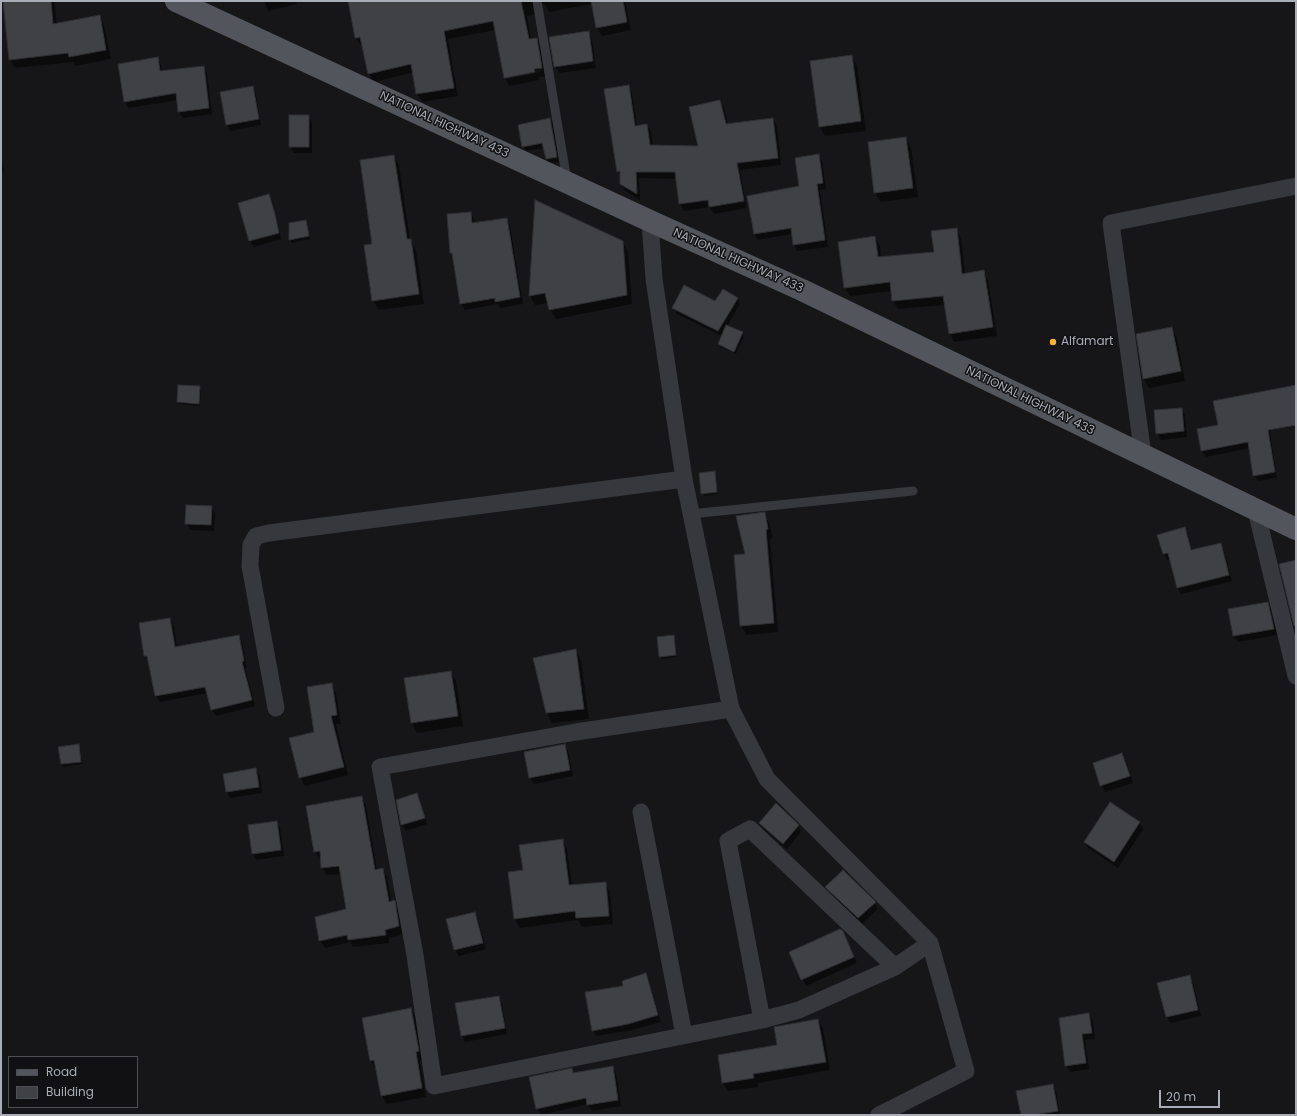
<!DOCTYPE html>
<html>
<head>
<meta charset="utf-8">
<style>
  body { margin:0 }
  #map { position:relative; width:1297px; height:1116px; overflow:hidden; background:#161618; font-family:Poppins,sans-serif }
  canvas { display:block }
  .frame { position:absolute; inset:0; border:2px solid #a8adb8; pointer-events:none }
  .legend { position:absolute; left:8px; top:1056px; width:130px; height:52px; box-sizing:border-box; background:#111113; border:1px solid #4d4f55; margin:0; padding:5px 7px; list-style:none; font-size:12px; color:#a8adb8 }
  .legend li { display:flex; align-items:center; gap:8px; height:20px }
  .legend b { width:20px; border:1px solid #4d4f55 }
  .scale { position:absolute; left:1159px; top:1090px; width:61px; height:18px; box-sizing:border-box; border:2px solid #a8adb8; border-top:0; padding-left:5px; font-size:12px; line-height:14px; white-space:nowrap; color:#a8adb8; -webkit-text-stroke:3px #111113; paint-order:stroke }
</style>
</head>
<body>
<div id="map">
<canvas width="1297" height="1116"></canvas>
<div class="frame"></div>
<ul class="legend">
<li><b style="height:5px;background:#53555c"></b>Road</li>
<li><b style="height:11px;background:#404145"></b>Building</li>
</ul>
<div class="scale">20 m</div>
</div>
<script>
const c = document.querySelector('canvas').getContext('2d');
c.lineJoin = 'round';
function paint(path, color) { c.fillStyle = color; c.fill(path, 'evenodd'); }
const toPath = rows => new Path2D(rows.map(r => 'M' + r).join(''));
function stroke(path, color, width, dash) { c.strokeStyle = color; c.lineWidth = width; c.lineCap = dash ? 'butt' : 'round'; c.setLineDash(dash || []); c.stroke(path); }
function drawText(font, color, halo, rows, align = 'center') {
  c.font = font + ' Poppins,sans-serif'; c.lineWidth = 3; c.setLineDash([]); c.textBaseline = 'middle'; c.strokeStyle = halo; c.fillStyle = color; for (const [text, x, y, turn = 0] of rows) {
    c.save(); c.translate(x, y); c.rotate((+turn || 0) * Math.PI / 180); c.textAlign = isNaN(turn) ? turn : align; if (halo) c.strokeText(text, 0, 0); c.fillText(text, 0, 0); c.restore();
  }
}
paint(toPath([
  [4,1,54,1,57,24,99,16,104,25,111,59,75,66,73,62,15,68,10,59],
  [264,1,296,1,297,4,268,11],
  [360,1,624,1,626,6,631,30,602,36,597,28,592,4,549,12,545,4,540,3,536,14,527,16,531,40,537,39,541,47,546,76,538,77,539,80,509,86,505,78,495,30,448,39,458,96,422,102,417,94,414,72,374,82,369,74,363,46,361,46,356,38,351,12],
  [365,35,365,37,357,39,357,37],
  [540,70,540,72,506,79,506,77],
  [588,32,592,39,596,68,559,73,555,66],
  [852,57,857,66,866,131,825,136,820,127],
  [157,58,161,65,162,72,203,67,207,73,212,114,183,118,179,112,178,100,129,108,125,102],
  [628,86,632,93,637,127,647,125,651,132,653,146,699,147,720,101,724,108,728,125,773,119,777,126,781,165,740,170,747,208,714,214,710,207,684,211,680,204,677,179,639,178,640,200,625,191,621,184,621,177,618,171],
  [252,88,256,94,261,125,230,131,227,124],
  [308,116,312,122,312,153,294,153,290,146],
  [550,120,553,125,559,162,549,163,546,158,544,148,526,151,523,146],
  [906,138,911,148,918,197,881,202,875,193],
  [818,155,822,161,826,189,820,190,828,247,797,251,794,244,792,234,758,240,754,234,748,196,801,187],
  [393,156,399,165,410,240,416,250,424,304,379,310,373,301,373,245],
  [1,164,4,169,1,175],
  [269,195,272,201,278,222,281,239,254,247,250,241,240,204],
  [471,213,474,219,475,224,507,219,510,225,523,304,500,308,498,304,465,310,461,304,453,257,451,252],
  [305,221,310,239,292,243,290,240,290,224],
  [956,229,961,238,965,274,983,271,988,280,997,336,954,342,950,334,945,305,898,309,893,301,892,291,850,296,845,288,839,243,875,238,880,246,881,258,935,253],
  [623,242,628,252,632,304,556,319,550,309,548,303,535,305,530,296],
  [737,298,740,304,727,326,742,333,744,336,736,354,720,347,719,344,722,336,677,314,674,308],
  [1171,328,1177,338,1185,381,1149,388,1144,379],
  [199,387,201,390,200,406,179,404,178,402],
  [1265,399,1277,478,1258,481,1254,475,1250,448,1206,457,1202,451,1198,430,1219,426],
  [1181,409,1185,415,1187,437,1161,440,1157,433],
  [714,472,716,475,718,494,704,496,702,493],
  [212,507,215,514,214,531,190,530,186,523],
  [764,513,769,523,773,538,770,539,778,632,747,635,741,626,735,556,746,555],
  [1184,528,1188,534,1192,551,1220,544,1224,550,1232,581,1181,594,1178,588,1170,559,1167,560,1164,554,1158,536],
  [1267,603,1271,609,1277,635,1238,642,1234,636,1229,610],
  [170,619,174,626,177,648,239,636,242,642,247,668,245,668,255,706,216,716,212,710,208,693,160,702,156,696,149,662,145,656],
  [673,636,675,639,677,657,662,659,660,656],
  [576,650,581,660,589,719,552,723,547,713,534,659],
  [450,672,456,681,463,726,417,733,412,723,405,678],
  [331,684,336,693,341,724,336,724,348,775,305,786,300,777],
  [78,745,80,748,82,764,63,767,61,764,59,747],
  [565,745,568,751,573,776,534,784,530,778],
  [1122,754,1126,761,1133,783,1105,792,1101,785],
  [256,770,260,776,262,793,230,798,227,792],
  [416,794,420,801,427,824,406,831,402,825,397,800],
  [361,797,366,805,377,870,383,869,387,877,391,902,394,901,398,909,403,934,389,938,389,943,353,947,350,942,325,948,320,940,347,910,341,874,326,875,322,867,321,858,320,859,315,851],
  [1110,803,1140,823,1143,829,1118,868,1088,848,1085,842],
  [276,822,280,828,284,856,256,860,253,854],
  [760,823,798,826,801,832,787,849,764,829],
  [562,840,567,849,572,886,605,883,610,892,613,924,582,927,578,920,520,928,515,919,509,873,524,871],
  [827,887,875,903,878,909,862,924,830,893],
  [474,913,478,919,486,949,459,956,455,950],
  [846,939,857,963,806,986,790,952],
  [645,975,649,981,661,1022,632,1030,596,1036,593,1030,625,987],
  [1189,976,1193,982,1201,1016,1170,1023,1167,1017,1158,984],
  [498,997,502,1003,507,1034,465,1042,462,1036],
  [411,1009,416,1018,423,1060,420,1061,426,1097,387,1104,382,1096,376,1069,371,1061],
  [1089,1015,1093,1021,1095,1039,1085,1040,1089,1069,1070,1072,1066,1065],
  [818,1020,823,1028,830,1070,758,1083,758,1087,728,1091,723,1083,719,1056,779,1046],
  [612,1067,616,1073,621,1106,592,1111,588,1104,541,1115,537,1108,572,1070,574,1073],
  [1052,1085,1056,1091,1060,1115,1022,1115]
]), '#0007');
const building = toPath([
  [3,1,51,1,53,24,100,15,106,50,69,57,68,53,9,60,3,1],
  [348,1,521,1,529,39,537,38,542,68,534,69,535,72,504,78,493,21,444,31,454,88,416,94,411,64,368,74,360,37,355,38,348,1],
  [591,1,623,1,627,22,596,28,591,1],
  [589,31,593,61,554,67,549,37,589,31],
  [852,55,861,121,819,127,810,61,852,55],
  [158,57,160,71,204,66,209,108,178,112,176,93,124,102,118,64,158,57],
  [629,85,635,126,647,124,650,145,698,146,689,107,720,100,726,124,773,118,778,158,737,163,744,201,709,207,708,200,679,204,675,172,636,172,637,194,620,184,620,171,617,172,604,89,629,85],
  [253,86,259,119,226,125,220,92,253,86],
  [289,115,309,115,309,147,289,147,289,115],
  [550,118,557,157,546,159,542,143,522,147,518,125,550,118],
  [906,137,913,188,874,193,868,142,906,137],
  [819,154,823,183,817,184,825,240,793,245,791,228,754,234,747,196,799,186,795,158,819,154],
  [394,155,407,239,411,239,419,294,372,301,364,245,372,244,360,160,394,155],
  [269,194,275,214,279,233,249,241,238,203,269,194],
  [535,200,623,241,627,295,549,310,545,293,529,296,535,200],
  [471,212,472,223,507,218,520,297,495,302,495,298,460,304,452,253,450,253,447,214,471,212],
  [306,220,309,236,289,240,289,223,306,220],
  [957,228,962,274,984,270,993,327,949,334,943,296,892,301,890,282,844,288,838,242,875,236,878,257,934,252,931,231,957,228],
  [684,285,715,301,723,289,738,298,718,331,672,308,684,285],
  [726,325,743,332,734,352,718,344,726,325],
  [1172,327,1181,371,1143,379,1136,334,1172,327],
  [178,385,200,386,199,404,177,402,178,385],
  [1296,385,1296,425,1268,430,1275,472,1253,476,1248,442,1201,451,1197,429,1218,425,1213,401,1296,385],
  [1182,408,1184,431,1156,434,1154,410,1182,408],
  [715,471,717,492,701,494,699,473,715,471],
  [186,505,212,506,211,525,185,524,186,505],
  [765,512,768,529,766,530,774,623,740,626,734,555,745,554,736,516,765,512],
  [1185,527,1191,550,1221,543,1229,575,1177,588,1168,553,1163,554,1157,535,1185,527],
  [1296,560,1296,625,1294,626,1279,564,1296,560],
  [1268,602,1274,629,1233,636,1228,609,1268,602],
  [170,618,175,647,239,635,244,661,242,662,252,700,211,710,205,687,155,696,147,656,144,656,139,623,170,618],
  [674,635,676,655,659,657,657,637,674,635],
  [576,649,584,709,546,713,533,658,576,649],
  [451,671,458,716,411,723,404,678,451,671],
  [332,683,337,715,331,716,344,767,299,778,289,738,314,732,307,687,332,683],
  [79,744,81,762,61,764,58,747,79,744],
  [565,744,570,770,529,778,524,752,565,744],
  [1122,753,1130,776,1100,786,1093,763,1122,753],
  [256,768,259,787,226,792,223,774,256,768],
  [417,793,425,818,401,825,396,800,417,793],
  [362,796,375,870,383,868,389,902,395,900,399,926,385,930,386,935,348,940,347,935,319,941,315,917,346,909,339,866,321,868,320,851,314,852,306,806,362,796],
  [1110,802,1140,822,1114,862,1084,842,1110,802],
  [776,803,799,825,783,844,759,823,776,803],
  [277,821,281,850,252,854,248,825,277,821],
  [563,839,569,885,606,882,609,916,576,918,575,911,514,919,508,872,523,870,519,845,563,839],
  [843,870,876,902,858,918,825,887,843,870],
  [475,912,483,943,454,950,446,919,475,912],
  [840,929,843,931,854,957,801,980,789,952,840,929],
  [646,973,658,1015,628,1024,592,1031,585,992,623,986,622,981,646,973],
  [1190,975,1198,1010,1166,1017,1157,983,1190,975],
  [499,996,505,1028,461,1036,455,1003,499,996],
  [411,1008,419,1051,416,1052,422,1088,381,1096,374,1060,370,1061,362,1018,411,1008],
  [1089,1013,1092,1033,1082,1034,1086,1063,1065,1066,1059,1018,1089,1013],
  [818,1019,826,1062,753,1074,754,1078,722,1083,718,1055,777,1045,774,1027,818,1019],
  [613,1066,618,1100,587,1105,586,1098,536,1109,529,1077,572,1068,573,1073,613,1066],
  [1053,1084,1058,1111,1034,1115,1021,1115,1016,1091,1053,1084]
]);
paint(building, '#404145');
stroke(building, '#303034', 1);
stroke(toPath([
  [537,1,567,181],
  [691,514,913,491]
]), '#37383d', 9);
stroke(toPath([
  [650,221,654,279,684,479,731,709,767,779,930,943,966,1071,879,1115],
  [1143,455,1111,223,1296,186],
  [1256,510,1296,676],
  [276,708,250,566,251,545,256,536,269,533,684,479],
  [731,709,576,732,380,767,415,955,434,1086,762,1020,799,1010,895,967,930,943],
  [641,812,684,1035],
  [762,1020,728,841,750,829,895,967]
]), '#37383d', 17);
stroke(toPath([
  [176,1,650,221,802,290,1296,529]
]), '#53555c', 22);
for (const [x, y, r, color] of [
  [1053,342,4,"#f2b134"]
]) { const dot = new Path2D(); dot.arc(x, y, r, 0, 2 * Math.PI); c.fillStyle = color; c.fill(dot); stroke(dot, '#111113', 1.5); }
drawText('12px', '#a8adb8', '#111113', [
  ["NATIONAL HIGHWAY 433",444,125,25],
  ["NATIONAL HIGHWAY 433",738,261,24],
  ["NATIONAL HIGHWAY 433",1030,401,26]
]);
drawText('12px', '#a8adb8', '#111113', [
  ["Alfamart",1061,342]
], 'left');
</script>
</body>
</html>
